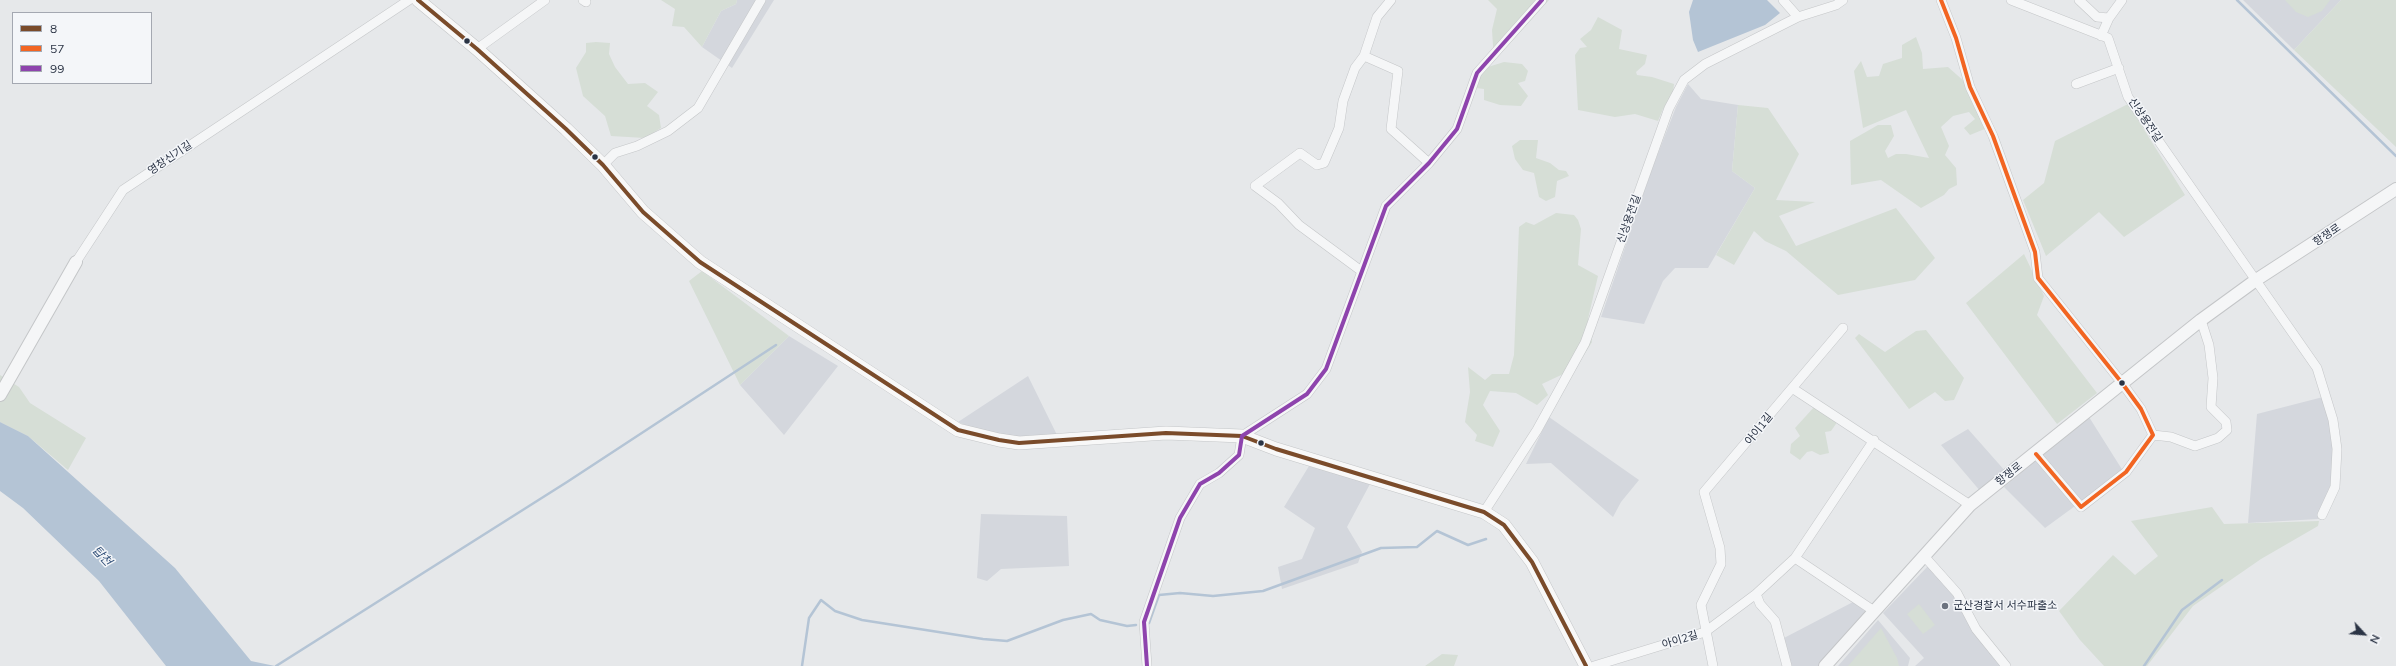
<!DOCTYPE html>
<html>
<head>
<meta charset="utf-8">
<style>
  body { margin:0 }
  #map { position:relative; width:2396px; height:666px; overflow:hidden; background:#e6e8ea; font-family:Mulish,sans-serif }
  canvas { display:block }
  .legend { position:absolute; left:12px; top:12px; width:140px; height:72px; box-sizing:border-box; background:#f4f6f9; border:1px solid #a4a8b1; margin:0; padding:5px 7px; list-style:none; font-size:12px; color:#2b3445 }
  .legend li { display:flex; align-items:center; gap:8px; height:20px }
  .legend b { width:20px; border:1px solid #a4a8b1 }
  .north { position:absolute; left:2344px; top:614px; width:40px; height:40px; -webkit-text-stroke:3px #f4f6f9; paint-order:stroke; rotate:116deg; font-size:11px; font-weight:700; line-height:16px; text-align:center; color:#2b3445 }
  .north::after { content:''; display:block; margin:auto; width:14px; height:18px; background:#2b3445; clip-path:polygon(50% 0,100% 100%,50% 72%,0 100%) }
</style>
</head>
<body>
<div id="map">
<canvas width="2396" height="666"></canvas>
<ul class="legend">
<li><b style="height:5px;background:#7a4b2a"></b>8</li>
<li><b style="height:5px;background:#f26522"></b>57</li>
<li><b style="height:5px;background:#8e44ad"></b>99</li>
</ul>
<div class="north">N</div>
</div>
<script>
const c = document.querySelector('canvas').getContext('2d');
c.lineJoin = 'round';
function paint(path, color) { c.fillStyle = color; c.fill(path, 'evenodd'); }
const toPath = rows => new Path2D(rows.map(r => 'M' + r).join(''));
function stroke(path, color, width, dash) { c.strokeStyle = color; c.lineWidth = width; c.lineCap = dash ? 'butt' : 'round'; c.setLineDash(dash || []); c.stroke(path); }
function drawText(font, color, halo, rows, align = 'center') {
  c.font = font + ' Mulish,"Noto Sans KR",sans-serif'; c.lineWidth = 3; c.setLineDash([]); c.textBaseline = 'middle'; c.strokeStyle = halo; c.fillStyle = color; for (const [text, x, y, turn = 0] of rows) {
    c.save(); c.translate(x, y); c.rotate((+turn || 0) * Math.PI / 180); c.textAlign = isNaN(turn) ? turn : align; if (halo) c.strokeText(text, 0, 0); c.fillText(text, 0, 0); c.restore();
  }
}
paint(toPath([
  [737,0,774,0,732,68,702,47,721,11,736,4],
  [2243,0,2341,0,2294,50],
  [1688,84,1701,99,1738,105,1732,171,1755,188,1708,268,1675,268,1663,281,1644,324,1601,317,1652,169,1676,107],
  [789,336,838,366,784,435,740,385],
  [1028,376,1057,435,1028,438,980,431,958,422],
  [2323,397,2330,421,2333,442,2332,486,2318,519,2248,523,2257,414],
  [1549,417,1639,480,1621,502,1613,517,1551,463,1526,464],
  [2089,417,2123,471,2045,528,2004,487],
  [1968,429,2006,472,1981,492,1941,445],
  [1309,466,1370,484,1347,527,1362,552,1358,563,1282,589,1278,567,1302,559,1315,528,1284,507],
  [981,514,1067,516,1069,566,1001,569,987,581,977,578],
  [1928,566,1955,597,2002,666,1915,666,1924,658,1883,613],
  [1853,602,1866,612,1821,666,1788,666,1784,638],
  [1878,620,1910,658,1908,666,1838,666]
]), '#d4d7dd');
paint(toPath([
  [661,0,737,0,736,4,721,11,702,47,684,27,672,26,675,9],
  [1488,0,1549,0,1494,61,1492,30,1497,9],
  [2285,0,2330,0,2322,11,2308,17,2296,12],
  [2341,0,2396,0,2396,147,2294,50],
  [1598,17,1622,30,1619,49,1647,55,1645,64,1636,72,1637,75,1652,77,1674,84,1673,93,1665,108,1663,109,1658,121,1635,114,1615,117,1578,110,1575,55,1580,48,1587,47,1580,39,1591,30],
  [1916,37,1922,53,1923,69,1948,67,1974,90,1992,126,1970,135,1964,128,1975,119,1969,112,1953,116,1941,127,1949,146,1945,155,1956,168,1957,185,1949,189,1944,195,1921,208,1881,180,1851,185,1850,141,1878,125,1891,125,1894,136,1885,151,1888,158,1896,154,1906,154,1929,158,1906,110,1863,128,1854,71,1861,61,1867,77,1879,76,1883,64,1902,58,1902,45],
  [596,42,610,43,609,54,615,67,628,84,645,83,658,92,647,106,659,115,661,128,645,138,611,136,605,116,583,96,576,68,586,52,586,43],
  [1504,62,1522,64,1528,71,1525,81,1518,83,1528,96,1521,106,1500,105,1484,100,1484,89,1476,88,1479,76,1488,67],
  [2128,104,2185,195,2124,237,2099,212,2046,256,2023,200,2044,183,2055,141],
  [1738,105,1768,108,1799,154,1776,200,1815,202,1779,216,1796,246,1896,208,1935,258,1915,280,1838,295,1786,251,1765,241,1754,231,1734,265,1716,255,1755,188,1732,171],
  [1520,140,1538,140,1536,158,1550,163,1559,170,1566,171,1569,176,1557,181,1555,197,1546,201,1539,197,1534,173,1523,170,1515,159,1512,146],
  [1556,213,1574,215,1578,220,1581,229,1578,265,1598,276,1588,319,1592,342,1576,368,1542,384,1548,395,1537,405,1516,393,1490,391,1483,405,1500,431,1493,447,1475,441,1477,435,1465,422,1470,392,1468,367,1485,380,1492,374,1509,374,1514,355,1519,227,1526,222,1534,225],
  [2024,254,2044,296,2037,315,2097,393,2057,424,1966,303],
  [702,271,789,336,740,385,689,281],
  [1926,330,1964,378,1954,400,1945,401,1935,392,1909,409,1855,338,1859,334,1885,352,1916,331],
  [0,375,19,387,30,403,86,438,68,470,28,436,0,422],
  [1815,406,1838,421,1831,431,1825,432,1829,453,1820,455,1812,451,1807,452,1800,460,1790,453,1791,444,1800,436,1795,428],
  [2212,507,2224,524,2319,521,2318,526,2261,559,2193,606,2147,666,2104,666,2080,640,2059,611,2113,555,2135,575,2158,556,2131,521],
  [1919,604,1935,625,1923,634,1907,614],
  [1881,628,1897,658,1899,666,1848,666],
  [1442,654,1458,655,1454,666,1425,666]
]), '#d6ded6');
paint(toPath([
  [1693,0,1767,0,1780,13,1765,25,1698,52,1693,40,1689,12],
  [0,422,28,436,175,568,251,661,275,666,166,666,99,581,23,508,0,491]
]), '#b4c4d5');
stroke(toPath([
  [2237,0,2396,156],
  [1149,623,1159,595,1180,593,1213,596,1263,591,1381,548,1417,547,1437,531,1468,545,1486,539],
  [276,666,567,482,776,345],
  [802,666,809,618,821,600,835,611,862,620,983,639,1007,641,1063,620,1091,614,1100,620,1127,626,1136,625],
  [2144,666,2182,610,2222,580]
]), '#b4c4d5', 2.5);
const minor = toPath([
  [583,0,586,2],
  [1391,0,1377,17,1364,56,1398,71,1391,129,1429,163],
  [1783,0,1798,17],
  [1941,0,1956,38,1970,87,1993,136,2035,252,2038,278,2122,383,2141,409,2153,435,2126,472,2081,507,2036,454],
  [2011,0,2108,38,2128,97,2317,368,2333,420,2337,449,2335,487,2322,515],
  [2079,0,2097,17,2109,18],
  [2101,36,2109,18,2122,0],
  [477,49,545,0],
  [2076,84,2119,68],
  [603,165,615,153,637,146,668,131,698,108,761,0],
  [76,262,123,190,409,0],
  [1360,270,1299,225,1278,203,1255,186,1300,153,1317,165,1324,163,1339,128,1343,101,1355,68,1364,56],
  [1792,388,1970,505],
  [2153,435,2171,437,2195,446,2218,438,2227,430,2226,422,2211,407,2213,378,2209,345,2201,320],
  [1484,512,1537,430,1585,343,1669,108,1684,80,1705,64,1798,17,1836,5,1843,0],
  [1924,556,1957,593,1976,629,2006,666],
  [1795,558,1874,440],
  [1756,594,1760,604,1775,621,1787,666],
  [1147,666,1144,622,1180,518,1200,484,1219,473,1239,455,1242,436,1307,394,1326,369,1386,206,1429,163,1457,129,1477,73,1542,0],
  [1594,666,1705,632,1756,594,1795,558,1874,611],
  [1713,666,1701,605,1721,564,1720,548,1704,492,1843,328]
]);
const tertiary = toPath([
  [0,395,76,262],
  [1825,666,1970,505,2201,320,2256,280,2396,189]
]);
const secondary = toPath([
  [418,0,477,49,566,129,603,165,643,212,700,262,958,430,999,440,1019,443,1166,433,1242,436,1276,449,1484,512,1504,525,1532,562,1586,666]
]);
stroke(minor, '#c4c6c8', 10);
stroke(tertiary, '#c4c6c8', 14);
stroke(secondary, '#c4c6c8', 14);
stroke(minor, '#f5f6f7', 9);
stroke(tertiary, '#f5f6f7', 12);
stroke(secondary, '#f8f8f8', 13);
stroke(toPath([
  [418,0,477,49,566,129,603,165,643,212,700,262,958,430,999,440,1019,443,1166,433,1242,436,1276,449,1484,512,1504,525,1532,562,1586,666]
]), '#7a4b2a', 4);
stroke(toPath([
  [1941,0,1956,38,1970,87,1993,136,2035,252,2038,278,2122,383,2141,409,2153,435,2126,472,2081,507,2036,454]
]), '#f26522', 4);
stroke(toPath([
  [1147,666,1144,622,1180,518,1200,484,1219,473,1239,455,1242,436,1307,394,1326,369,1386,206,1429,163,1457,129,1477,73,1542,0]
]), '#8e44ad', 4);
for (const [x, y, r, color] of [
  [467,41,3.5,"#2b3445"],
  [595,157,3.5,"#2b3445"],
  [2122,383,3.5,"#2b3445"],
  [1261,443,3.5,"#2b3445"],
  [1945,606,4,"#6c737f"]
]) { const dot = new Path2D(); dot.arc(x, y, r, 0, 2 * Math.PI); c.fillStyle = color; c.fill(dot); stroke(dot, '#f4f6f9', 1.5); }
drawText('11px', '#2b3445', '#f4f6f9', [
  ["신상용전길",2145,120,56],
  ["영창신기길",170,158,-34],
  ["신상용전길",1629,219,-70],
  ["항쟁로",2327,235,-34],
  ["아이1길",1759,429,-51],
  ["항쟁로",2009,474,-38],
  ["아이2길",1680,640,-17]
]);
drawText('11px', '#2b3445', '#f4f6f9', [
  ["군산경찰서 서수파출소",1953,606]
], 'left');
drawText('italic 12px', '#34527a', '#f4f6f9', [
  ["탑천",102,556,47]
]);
</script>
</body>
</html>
